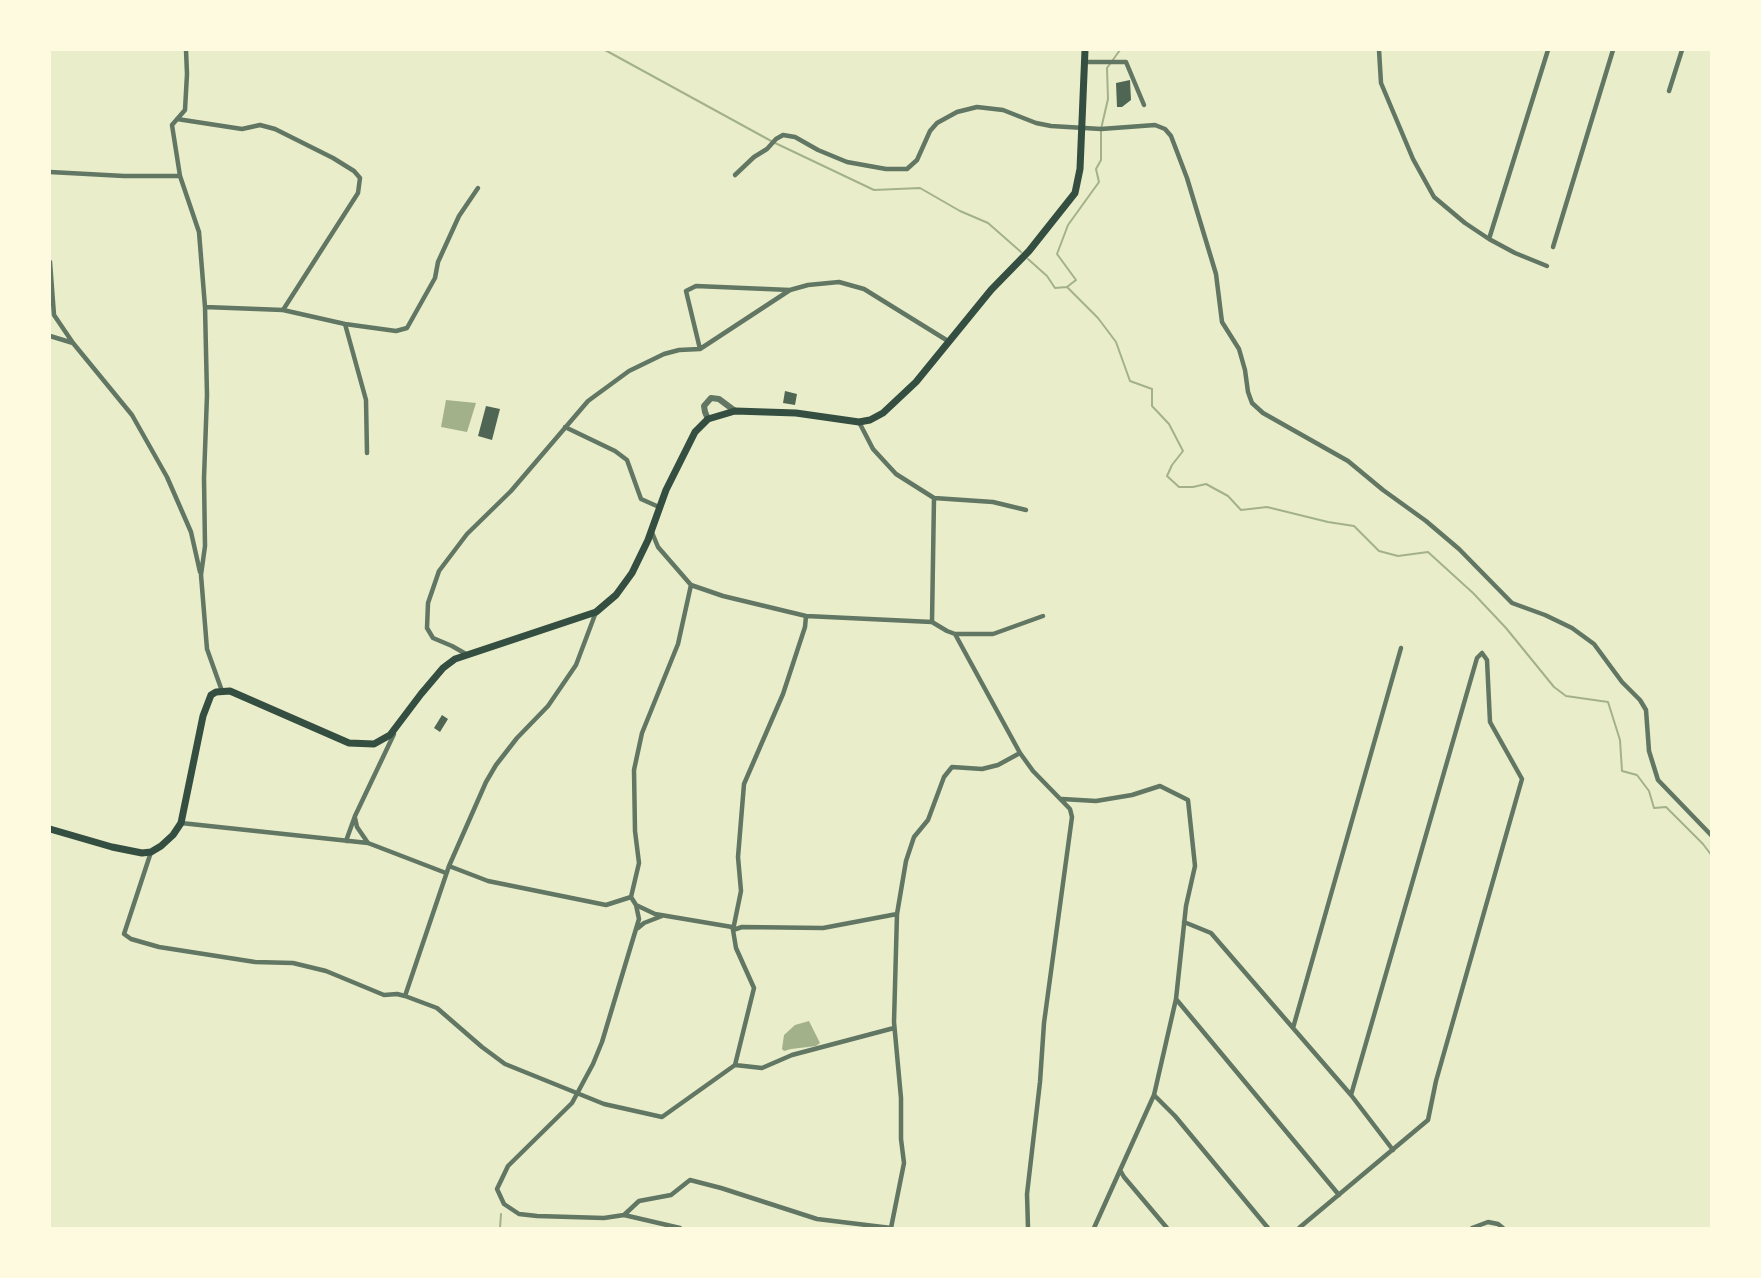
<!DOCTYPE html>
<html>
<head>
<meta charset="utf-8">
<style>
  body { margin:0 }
  #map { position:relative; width:1761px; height:1278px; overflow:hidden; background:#e9edc9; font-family:Overpass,sans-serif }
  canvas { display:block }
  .frame { position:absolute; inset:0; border:51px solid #fefae0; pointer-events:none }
</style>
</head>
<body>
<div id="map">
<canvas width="1761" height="1278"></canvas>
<div class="frame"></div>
</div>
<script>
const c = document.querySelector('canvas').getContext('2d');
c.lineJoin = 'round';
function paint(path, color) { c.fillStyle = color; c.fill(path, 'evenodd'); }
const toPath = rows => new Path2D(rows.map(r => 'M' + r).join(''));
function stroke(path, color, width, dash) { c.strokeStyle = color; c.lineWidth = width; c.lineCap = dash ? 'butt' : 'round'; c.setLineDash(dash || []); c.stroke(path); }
paint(toPath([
  [446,400,476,403,467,432,441,427],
  [809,1021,820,1043,816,1046,791,1049,784,1051,782,1049,784,1035,795,1025]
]), '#a3b18a');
stroke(toPath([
  [605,50,773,142,874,190,920,188,960,211,988,223,1021,252],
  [1028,259,1047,276,1055,288,1067,287,1098,318,1116,342,1130,381,1152,389,1152,406,1169,424,1183,451,1172,465,1167,476,1179,487,1193,487,1206,484,1228,496,1241,510,1267,507,1328,522,1354,526,1379,551,1398,556,1428,552,1473,593,1506,628,1554,687,1566,696,1608,702,1620,740,1622,771,1637,775,1649,791,1654,808,1666,807,1703,844,1712,856],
  [1067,287,1076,280,1057,254,1068,225,1099,182,1096,169,1101,160,1101,129,1108,99,1107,68,1120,50],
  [500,1228,501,1214]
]), '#a3b18a', 2);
paint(toPath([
  [1130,80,1131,100,1122,107,1117,107,1116,83],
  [785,391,797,394,795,405,783,403],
  [486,406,500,409,492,440,478,436],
  [442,715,448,719,440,732,434,728]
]), '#4f6655');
stroke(toPath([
  [186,50,187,74,185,110,172,125,180,176,199,232,205,307,207,395,204,478,205,546,201,575,207,649,222,691],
  [1379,50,1381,83,1413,159,1434,197,1465,223,1489,239,1515,253,1547,266],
  [1085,62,1126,62,1144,105],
  [1669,91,1682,50],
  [177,119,242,129,260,125,275,129,333,158,354,171,360,178,358,193,283,310],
  [50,172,124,176,180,176],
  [735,175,754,157,767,149,776,139,783,135,795,137,818,150,847,162,886,169,907,169,917,160,930,131,937,123,957,112,977,107,1003,110,1036,123,1051,126,1101,129,1155,125,1165,129,1171,136,1187,178,1216,274,1222,322,1239,349,1245,370,1248,392,1252,403,1263,413,1348,461,1383,490,1426,521,1459,549,1512,603,1545,615,1572,628,1594,644,1622,682,1640,700,1646,710,1649,751,1658,780,1712,836],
  [1489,239,1548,50],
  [1553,247,1613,50],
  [50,262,54,315,73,343,132,415,167,477,191,532,200,572],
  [205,307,283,310,345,324,396,331,407,328,435,278,438,262,459,216,478,188],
  [345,324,366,400,367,453],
  [50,336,73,343],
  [700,349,686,291,696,286,790,290],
  [859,422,873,449,896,474,934,498,932,622,947,631,955,634,1020,753,1033,771,1070,809,1072,817,1044,1023,1040,1082,1027,1194,1028,1228],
  [565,427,615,451,627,460,641,499,659,507],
  [934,498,993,502,1026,510],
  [651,530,658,547,691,585,723,596,806,616,932,622],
  [691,585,678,644,642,733,634,770,635,831,639,863,631,897,636,905,639,919,602,1042,593,1064,572,1103,508,1166,497,1189,504,1204,519,1214,537,1216,604,1218,624,1215,639,1201,671,1195,690,1180,721,1188,817,1219,891,1228],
  [955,634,993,634,1043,616],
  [466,654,452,646,433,638,427,628,428,603,439,571,467,534,511,491,588,401,629,371,664,354,679,350,700,349,790,290,808,285,839,282,864,289,948,341],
  [1062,799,1096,801,1132,795,1160,786,1188,800,1195,866,1186,906,1176,999,1154,1095,1094,1228],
  [355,818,357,827,368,843],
  [181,823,368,843,446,873],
  [346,841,355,816,394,734],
  [151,852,124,934,131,939,159,947,255,962,293,963,326,971,384,995,397,994,405,996,437,1008,482,1047,505,1064,604,1104,662,1117,735,1065,762,1068,792,1055,894,1028],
  [449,866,488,881,606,905,631,897],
  [636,905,655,914,732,927,733,930,742,927,823,928,897,914],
  [1184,922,1211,933,1293,1028],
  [638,928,644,923,662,916],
  [405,996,449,866,486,782,496,765,517,738,548,706,576,665,596,612],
  [1176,999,1339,1195],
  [735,1065,754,988,736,948,733,930,741,891,738,857,744,784,783,694,805,627,806,616],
  [1154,1095,1175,1116,1268,1228],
  [1351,1095,1393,1150],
  [1120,1170,1124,1177,1167,1228],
  [624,1215,680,1228],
  [891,1228,904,1163,901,1139,901,1098,894,1022,897,914,906,861,914,837,928,820,944,777,952,767,982,769,998,765,1020,753],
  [1299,1228,1428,1120,1436,1081,1522,779,1490,722,1487,660,1482,653,1477,658,1351,1095,1293,1028,1401,648],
  [1472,1228,1488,1222,1498,1224,1503,1228]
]), '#617663', 4.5);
stroke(toPath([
  [708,419,705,412,704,406,711,398,719,399,735,411]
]), '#617663', 6);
stroke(toPath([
  [50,829,112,847,142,853,151,852,161,846,173,835,181,823,203,716,211,695,216,692,230,691,349,743,374,744,390,735,421,694,443,668,455,659,596,612,616,595,632,573,648,540,666,490,695,432,708,419,735,411,796,413,859,422,870,420,883,413,916,382,991,290,1029,251,1075,193,1080,169,1085,50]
]), '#344e41', 7);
</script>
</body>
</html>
